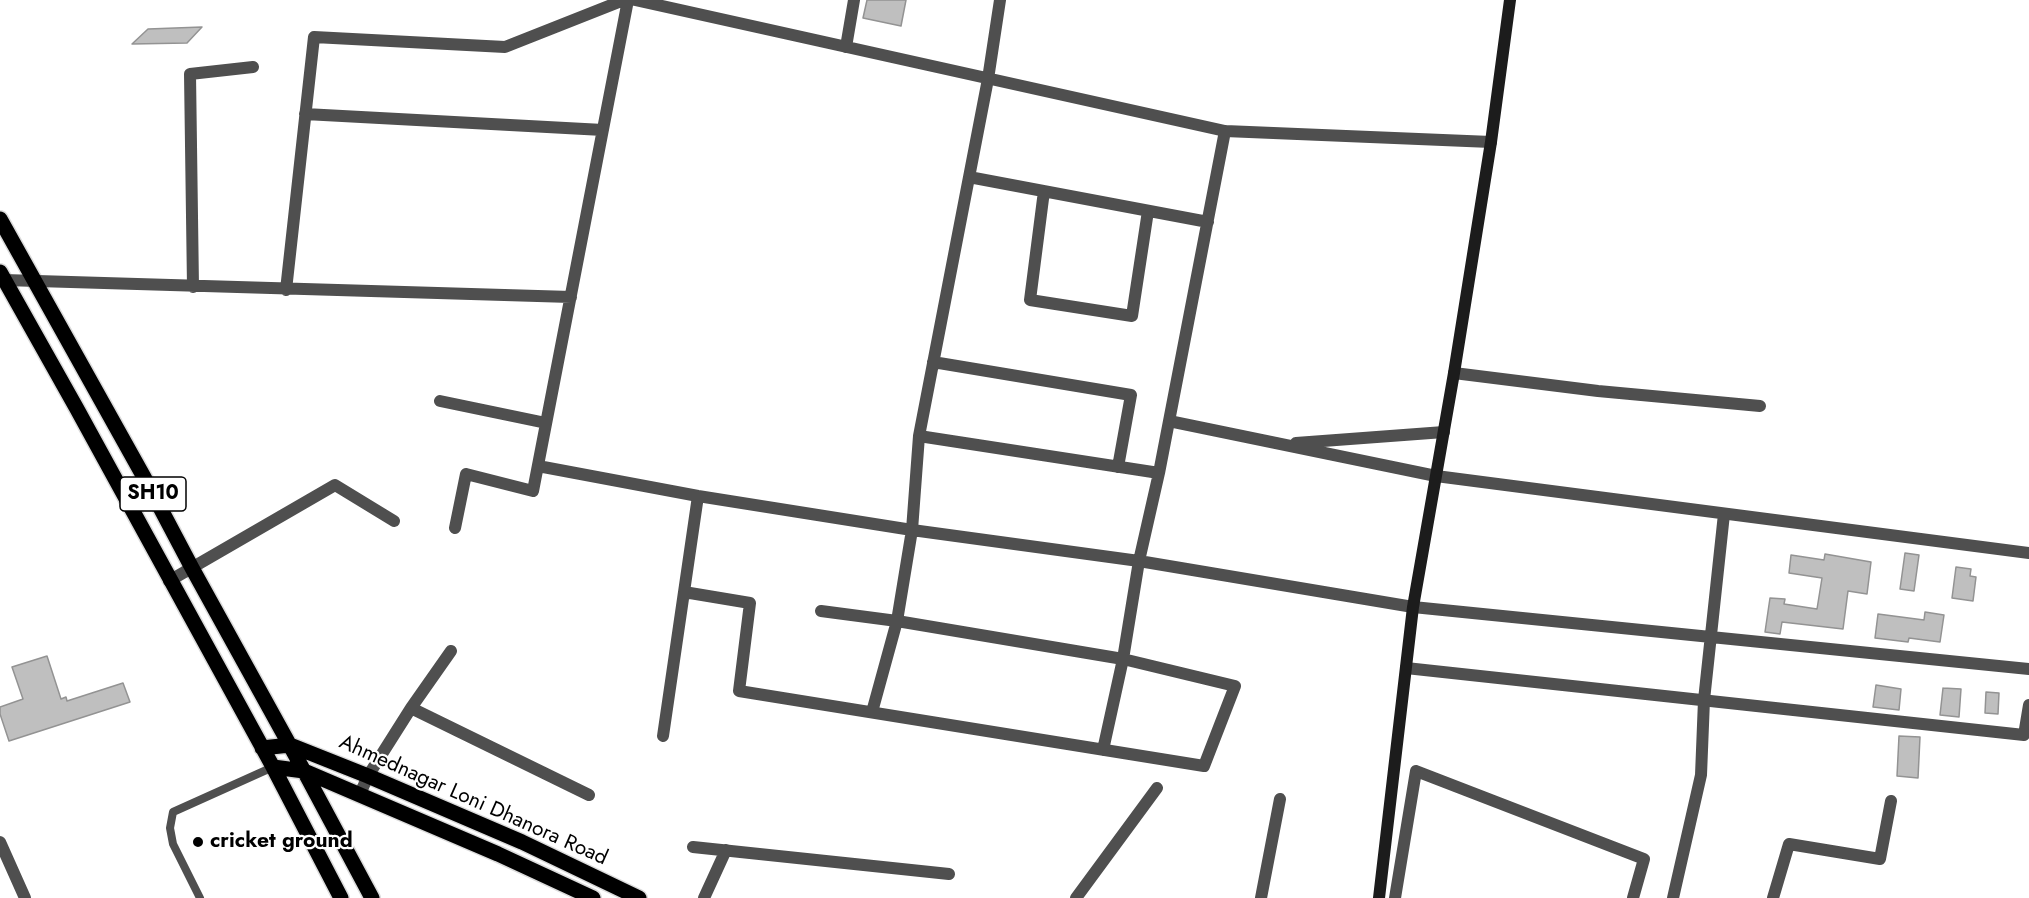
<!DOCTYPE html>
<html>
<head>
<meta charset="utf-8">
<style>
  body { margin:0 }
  canvas { display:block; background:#fff }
</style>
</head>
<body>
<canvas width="2029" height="898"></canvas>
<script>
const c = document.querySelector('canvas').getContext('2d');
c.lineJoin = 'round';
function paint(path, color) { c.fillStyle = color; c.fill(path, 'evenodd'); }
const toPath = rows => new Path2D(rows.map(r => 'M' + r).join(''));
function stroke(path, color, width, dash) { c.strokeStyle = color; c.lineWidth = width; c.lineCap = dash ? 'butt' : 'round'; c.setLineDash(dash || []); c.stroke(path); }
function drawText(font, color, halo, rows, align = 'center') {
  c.font = font + ' Jost,sans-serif'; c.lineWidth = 4.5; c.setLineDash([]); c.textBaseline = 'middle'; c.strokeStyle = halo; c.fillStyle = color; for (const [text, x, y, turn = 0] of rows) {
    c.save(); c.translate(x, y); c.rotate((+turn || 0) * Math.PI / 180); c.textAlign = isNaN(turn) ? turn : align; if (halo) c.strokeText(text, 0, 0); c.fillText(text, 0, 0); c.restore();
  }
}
const building = toPath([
  [867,0,906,0,901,26,863,18,867,0],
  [202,27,187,43,132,44,148,29,202,27],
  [1905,553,1919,555,1914,591,1900,589,1905,553],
  [1825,554,1871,562,1867,594,1848,591,1843,629,1782,622,1780,634,1765,632,1770,598,1785,599,1784,604,1817,609,1822,578,1789,573,1791,555,1824,560,1825,554],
  [1956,567,1971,569,1970,576,1976,577,1973,601,1952,598,1956,567],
  [1925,612,1944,615,1940,642,1909,638,1908,642,1875,638,1878,614,1924,620,1925,612],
  [47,656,61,699,66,697,67,701,123,683,130,702,9,741,0,714,0,707,23,699,12,667,47,656],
  [1876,685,1901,689,1899,710,1873,707,1876,685],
  [1943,688,1961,689,1959,717,1940,715,1943,688],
  [1986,692,1999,693,1998,714,1985,713,1986,692],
  [1899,736,1920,737,1918,778,1897,776,1899,736]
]);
paint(building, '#bfbfbf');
stroke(building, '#939393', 1.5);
const primary = toPath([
  [0,219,145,479,192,568,304,771,372,898],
  [0,272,77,409,273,767,341,898],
  [262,748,290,745,368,776,522,842,639,898],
  [273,767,304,771,498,854,593,898]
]);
stroke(primary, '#dbdbdb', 18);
stroke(toPath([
  [200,898,173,844,170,828,173,812,273,767]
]), '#4f4f4f', 8);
stroke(toPath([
  [635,0,1225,131,1491,142],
  [846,47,854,0],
  [305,114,603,130],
  [969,177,1208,222],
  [1044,191,1030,300,1132,316,1148,211],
  [4,280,571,297],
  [193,287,190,74,253,67],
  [286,290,314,37,505,47,624,0],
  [933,362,1131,395,1118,467],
  [1454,373,1598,391,1760,406],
  [440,401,546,423],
  [1169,421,1436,476,2029,553],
  [919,436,1159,473],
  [1296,443,1444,432],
  [538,466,698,496,912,530,1139,561,1413,607,2029,669],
  [455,528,466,474,533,491,628,0],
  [169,581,335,485,394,521],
  [684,592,750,603,739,691,1204,766,1235,686,1123,659,897,621,821,611],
  [1406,668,2024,735,2029,705],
  [411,708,589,795],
  [872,712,897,621,912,530,919,436,988,79,1000,0],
  [663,736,698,496],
  [1103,750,1123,659,1139,561,1159,473,1225,131],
  [360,794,368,776,411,708,451,651],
  [0,842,25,898],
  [693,847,949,874],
  [704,898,726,850],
  [1076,898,1157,788],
  [1261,898,1280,799],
  [1395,898,1416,771,1644,859,1633,898],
  [1673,898,1701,775,1704,700,1724,514],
  [1773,898,1789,844,1880,859,1891,801]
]), '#4f4f4f', 12);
stroke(toPath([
  [1379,898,1413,607,1454,373,1491,142,1510,0]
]), '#1c1c1c', 12);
stroke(primary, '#000', 15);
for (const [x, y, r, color] of [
  [198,842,6,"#000"]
]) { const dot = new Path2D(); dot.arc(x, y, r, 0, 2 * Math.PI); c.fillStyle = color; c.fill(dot); stroke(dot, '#fff', 2); }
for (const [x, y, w] of [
  [153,494,66]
]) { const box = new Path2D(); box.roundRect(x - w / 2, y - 17, w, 34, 4.5); c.fillStyle = '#fff'; c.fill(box); stroke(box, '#000', 1.5); }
drawText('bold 20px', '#000', null, [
  ["SH10",153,494]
]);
drawText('21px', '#000', '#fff', [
  ["Ahmednagar Loni Dhanora Road",473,801,24]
]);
drawText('bold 21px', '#000', '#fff', [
  ["cricket ground",210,842]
], 'left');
</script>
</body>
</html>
